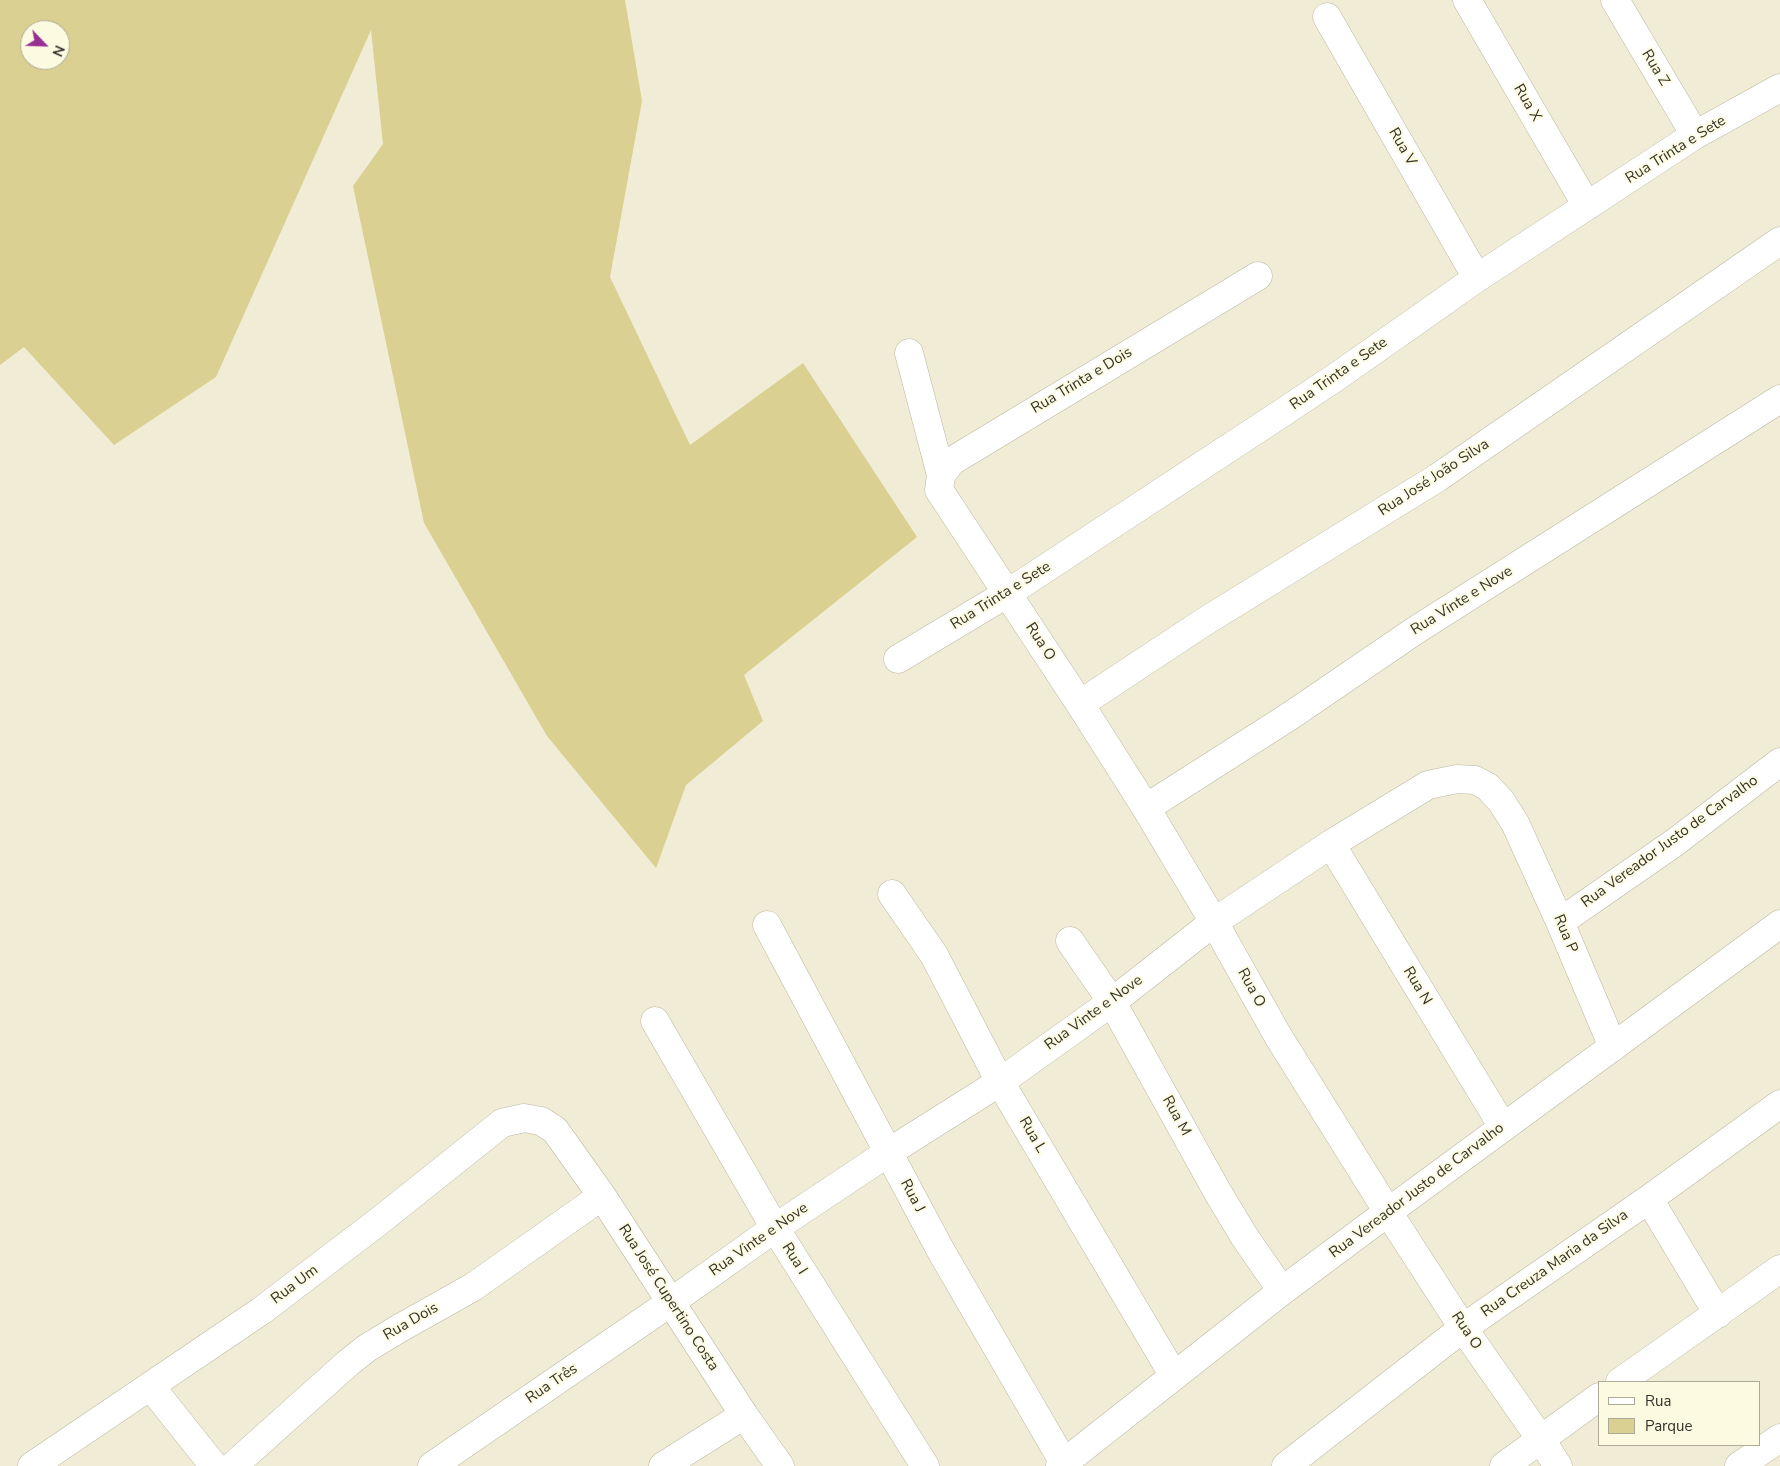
<!DOCTYPE html>
<html>
<head>
<meta charset="utf-8">
<style>
  body { margin:0 }
  #map { position:relative; width:1780px; height:1466px; overflow:hidden; background:#f0ecd5; font-family:"Nunito Sans",sans-serif }
  canvas { display:block }
  .legend { position:absolute; left:1598px; top:1381px; width:162px; height:65px; box-sizing:border-box; background:#fdfae2; border:1px solid #adaa98; margin:0; padding:6px 9px; list-style:none; font-size:15px; color:#343229 }
  .legend li { display:flex; align-items:center; gap:10px; height:25px }
  .legend b { width:25px; border:1px solid #adaa98 }
  .north { position:absolute; left:20px; top:20px; width:50px; height:50px; box-sizing:border-box; background:#fdfae2; border:1px solid #adaa98; border-radius:50%; rotate:114deg; font-size:14px; font-weight:700; line-height:20px; text-align:center; color:#343229 }
  .north::after { content:''; display:block; margin:auto; width:18px; height:22px; background:#983194; clip-path:polygon(50% 0,100% 100%,50% 72%,0 100%) }
</style>
</head>
<body>
<div id="map">
<canvas width="1780" height="1466"></canvas>
<ul class="legend">
<li><b style="height:6px;background:#fff"></b>Rua</li>
<li><b style="height:14px;background:#dad091"></b>Parque</li>
</ul>
<div class="north">N</div>
</div>
<script>
const c = document.querySelector('canvas').getContext('2d');
c.lineJoin = 'round';
function paint(path, color) { c.fillStyle = color; c.fill(path, 'evenodd'); }
const toPath = rows => new Path2D(rows.map(r => 'M' + r).join(''));
function stroke(path, color, width, dash) { c.strokeStyle = color; c.lineWidth = width; c.lineCap = dash ? 'butt' : 'round'; c.setLineDash(dash || []); c.stroke(path); }
function drawText(font, color, halo, rows, align = 'center') {
  c.font = font + ' "Nunito Sans",sans-serif'; c.lineWidth = 4; c.setLineDash([]); c.textBaseline = 'middle'; c.strokeStyle = halo; c.fillStyle = color; for (const [text, x, y, turn = 0] of rows) {
    c.save(); c.translate(x, y); c.rotate((+turn || 0) * Math.PI / 180); c.textAlign = isNaN(turn) ? turn : align; if (halo) c.strokeText(text, 0, 0); c.fillText(text, 0, 0); c.restore();
  }
}
paint(toPath([
  [0,0,625,0,642,101,610,277,690,445,803,363,917,537,744,675,763,721,686,785,656,868,547,736,424,523,353,186,383,144,371,30,216,377,114,445,24,347,0,365],
  [30,30,60,30,60,60,30,60]
]), '#dad091');
const street = toPath([
  [1467,0,1587,206],
  [1615,0,1695,135],
  [1327,17,1477,278],
  [909,353,941,475],
  [898,659,1008,593,1279,415,1339,375,1477,278,1695,135,1780,88],
  [1080,704,1204,622,1437,478,1780,241],
  [1146,808,1290,716,1416,630,1780,399],
  [1331,844,1503,1127],
  [892,894,934,955,1000,1082,1174,1376],
  [1560,922,1674,843,1780,762],
  [767,925,941,1251,1064,1463],
  [1070,941,1112,1002,1217,1191,1244,1236,1282,1291],
  [655,1021,775,1228,925,1466],
  [1649,1199,1718,1314],
  [1620,1382,1780,1269],
  [151,1387,214,1466],
  [32,1466,261,1311,378,1222,502,1123,524,1118,541,1121,555,1130,602,1196,744,1415,780,1466],
  [233,1466,348,1363,367,1348,400,1328,473,1287,602,1196],
  [432,1466,671,1302,775,1228,889,1152,1000,1082,1112,1002,1214,922,1331,844,1428,785,1457,779,1475,780,1488,787,1501,801,1515,823,1560,922,1613,1047],
  [663,1466,744,1415],
  [1060,1466,1282,1291,1388,1212,1278,1036,1214,922,1146,808,1080,704,939,490,941,475,952,461,1258,276],
  [1286,1466,1463,1328,1649,1199,1780,1104],
  [1504,1466,1599,1397],
  [1739,1466,1780,1438]
]);
const secondary = toPath([
  [1558,1466,1540,1438,1463,1328,1388,1212,1780,924]
]);
stroke(street, '#bbb8a1', 29);
stroke(secondary, '#bbb8a1', 29);
stroke(street, '#fff', 28);
stroke(secondary, '#fff', 28);
drawText('15px', '#343229', '#fdfae2', [
  ["Rua Z",1655,68,59],
  ["Rua X",1527,103,60],
  ["Rua V",1402,147,60],
  ["Rua Trinta e Sete",1676,150,-32],
  ["Rua Trinta e Sete",1339,374,-35],
  ["Rua Trinta e Dois",1082,381,-31],
  ["Rua José João Silva",1434,478,-33],
  ["Rua Trinta e Sete",1001,596,-32],
  ["Rua Vinte e Nove",1462,601,-32],
  ["Rua O",1040,642,57],
  ["Rua Vereador Justo de Carvalho",1670,842,-36],
  ["Rua P",1565,934,67],
  ["Rua N",1417,986,59],
  ["Rua O",1251,988,61],
  ["Rua Vinte e Nove",1094,1013,-36],
  ["Rua M",1176,1116,61],
  ["Rua L",1032,1135,60],
  ["Rua Vereador Justo de Carvalho",1417,1191,-37],
  ["Rua J",912,1196,62],
  ["Rua Vinte e Nove",759,1240,-35],
  ["Rua I",794,1259,58],
  ["Rua Creuza Maria da Silva",1555,1264,-35],
  ["Rua Um",295,1285,-37],
  ["Rua José Cupertino Costa",668,1298,57],
  ["Rua Dois",411,1322,-30],
  ["Rua O",1466,1331,56],
  ["Rua Três",552,1384,-34]
]);
</script>
</body>
</html>
